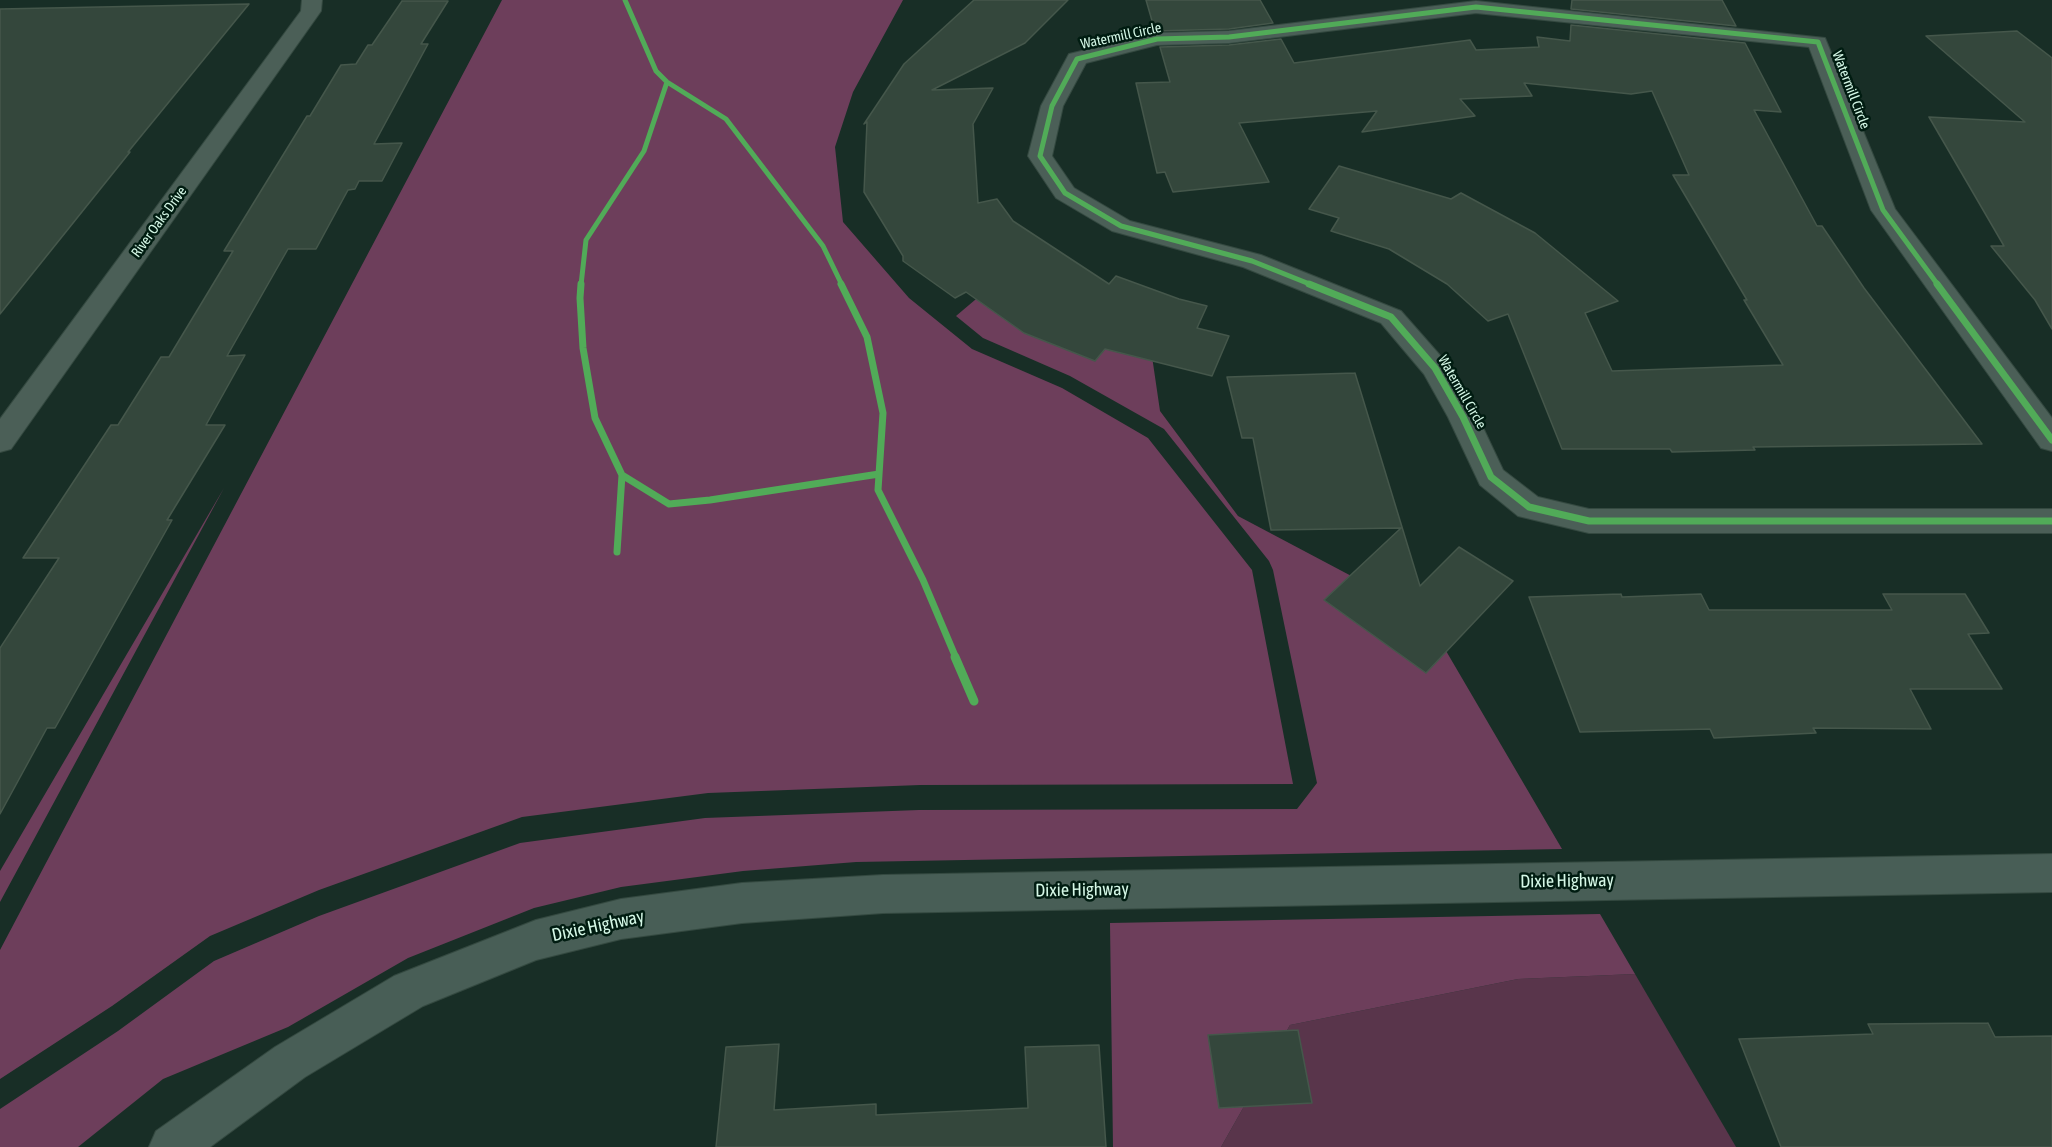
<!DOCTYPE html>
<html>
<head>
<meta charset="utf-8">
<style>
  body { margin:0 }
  canvas { display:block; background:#182e26 }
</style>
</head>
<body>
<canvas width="2052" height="1147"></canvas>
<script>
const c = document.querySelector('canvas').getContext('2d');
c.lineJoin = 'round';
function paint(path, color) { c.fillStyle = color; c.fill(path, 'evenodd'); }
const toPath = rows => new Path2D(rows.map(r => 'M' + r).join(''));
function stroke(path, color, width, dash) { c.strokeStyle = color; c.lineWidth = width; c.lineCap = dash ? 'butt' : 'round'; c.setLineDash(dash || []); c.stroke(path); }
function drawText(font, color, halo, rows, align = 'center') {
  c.font = font + ' "Asap Condensed",sans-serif'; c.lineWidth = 5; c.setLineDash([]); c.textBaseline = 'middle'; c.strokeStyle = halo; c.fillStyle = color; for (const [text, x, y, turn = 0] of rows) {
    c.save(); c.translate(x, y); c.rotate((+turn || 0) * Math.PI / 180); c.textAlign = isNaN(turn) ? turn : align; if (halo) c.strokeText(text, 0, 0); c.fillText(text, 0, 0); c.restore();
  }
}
paint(toPath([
  [1635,974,1736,1147,1221,1147,1290,1025,1518,979]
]), '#59354b');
paint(toPath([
  [502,0,903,0,853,92,835,147,843,222,909,298,972,349,1062,388,1148,438,1252,570,1293,784,920,785,708,793,522,817,319,890,210,936,112,1006,0,1079,0,950],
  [1034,250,1148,329,1160,411,1238,516,1425,615,1562,849,856,862,743,871,621,887,534,908,408,958,288,1027,163,1079,78,1147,0,1147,0,1109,118,1031,214,961,319,916,520,843,705,818,919,810,1297,809,1317,783,1273,570,1269,561,1164,429,1070,376,983,338,956,316],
  [224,488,0,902,0,871],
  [1600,914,1635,974,1518,979,1290,1025,1221,1147,1113,1147,1110,923]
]), '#6d3e5b');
const building = toPath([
  [974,0,1068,0,1025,43,932,90,993,88,973,124,978,203,997,199,1013,221,1109,284,1116,276,1179,299,1207,306,1197,328,1229,336,1212,376,1105,349,1095,361,1024,333,966,292,955,298,903,261,903,256,864,192,867,122,864,124,904,64,974,0],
  [1146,0,1260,0,1273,23,1229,29,1155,31,1146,0],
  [1572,0,1722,0,1736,26,1571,9,1572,0],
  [402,1,448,1,421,44,428,44,374,144,402,143,382,181,359,181,355,189,348,190,316,249,288,249,227,356,245,355,206,425,225,425,167,520,172,520,55,728,47,728,0,814,0,648,59,558,23,558,111,425,118,425,161,357,169,357,233,251,224,251,307,116,310,116,341,65,356,64,368,45,372,45,402,1],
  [249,4,128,152,130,152,0,314,0,9,249,4],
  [1571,25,1745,43,1781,112,1754,110,1817,226,1822,226,1864,288,1982,444,1753,447,1755,450,1672,452,1670,449,1562,449,1508,314,1488,321,1447,284,1389,249,1331,231,1339,218,1309,209,1339,166,1451,199,1461,193,1535,233,1618,301,1585,313,1612,371,1783,365,1744,300,1747,300,1673,175,1689,175,1652,91,1631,94,1524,83,1532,96,1460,99,1475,116,1362,132,1377,111,1239,123,1269,182,1173,192,1165,172,1157,173,1136,83,1170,82,1160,47,1229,45,1281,39,1294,63,1470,40,1476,50,1539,47,1537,37,1570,41,1571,25],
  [2017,31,2052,58,2052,329,2035,300,1991,246,2004,246,1929,117,2025,122,1926,36,2017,31],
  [1355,373,1420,586,1459,547,1513,581,1426,673,1324,600,1401,528,1271,530,1253,438,1242,438,1227,377,1355,373],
  [1621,594,1622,597,1701,594,1709,610,1892,610,1883,594,1965,594,1989,633,1968,634,2002,689,1910,689,1931,729,1813,728,1816,733,1714,738,1710,729,1580,732,1529,597,1621,594],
  [1988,1023,1995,1037,2052,1036,2052,1147,1781,1147,1739,1039,1873,1034,1868,1024,1988,1023],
  [1298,1030,1312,1103,1219,1108,1208,1035,1298,1030],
  [779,1044,774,1110,876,1104,876,1115,1028,1108,1025,1047,1099,1045,1106,1147,716,1147,726,1047,779,1044]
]);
paint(building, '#34473c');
stroke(building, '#45574b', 1.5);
const street = toPath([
  [302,0,322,0,321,11,11,449,0,452,0,419,301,11,302,0],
  [1476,1,1825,38,1895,209,2052,418,2052,451,2041,448,1871,210,1809,47,1476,13,1229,43,1157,45,1086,63,1063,106,1052,156,1074,188,1130,221,1261,255,1401,311,1445,361,1478,417,1503,470,1538,497,1589,509,2052,509,2052,533,1589,533,1518,516,1480,485,1448,417,1424,374,1381,323,1243,267,1112,231,1056,198,1028,156,1041,106,1069,54,1157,33,1229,31,1476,1]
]);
const secondary = toPath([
  [2052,854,2052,892,883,913,742,923,621,939,536,960,423,1006,305,1077,210,1147,149,1147,156,1131,275,1047,394,976,536,920,621,899,742,883,883,875,2052,854]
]);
stroke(street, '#344940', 2);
stroke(secondary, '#344940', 2);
paint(street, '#4b5f57');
paint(secondary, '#485e56');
stroke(toPath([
  [625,0,656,71,667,82,726,119,823,246,842,285],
  [581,285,586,240,644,151,667,82],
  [1312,285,1252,261,1121,226,1065,193,1040,156,1052,106,1077,59,1157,39,1229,37,1476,7,1818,42,1883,210,1938,285]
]), '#51ab58', 5);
stroke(toPath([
  [581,284,580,298,583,348,595,418,622,475,669,504,710,500,879,474],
  [841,284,867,337,883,413,878,490,923,580,956,658],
  [1309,284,1391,317,1435,368,1463,417,1491,477,1529,507,1589,521,2052,521],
  [1937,284,2052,440],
  [617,552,622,475]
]), '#51ab58', 7);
stroke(toPath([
  [955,657,974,701]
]), '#51ab58', 9);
drawText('14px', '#d5f8e7', '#001c11', [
  ["Watermill Circle",1121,36,-12],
  ["Watermill Circle",1851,90,69],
  ["River Oaks Drive",159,222,-54],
  ["Watermill Circle",1462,392,60]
]);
drawText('18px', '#d5f8e7', '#001c11', [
  ["Dixie Highway",1567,881,-1],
  ["Dixie Highway",1082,890,-1],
  ["Dixie Highway",598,926,-12]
]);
</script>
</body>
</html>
